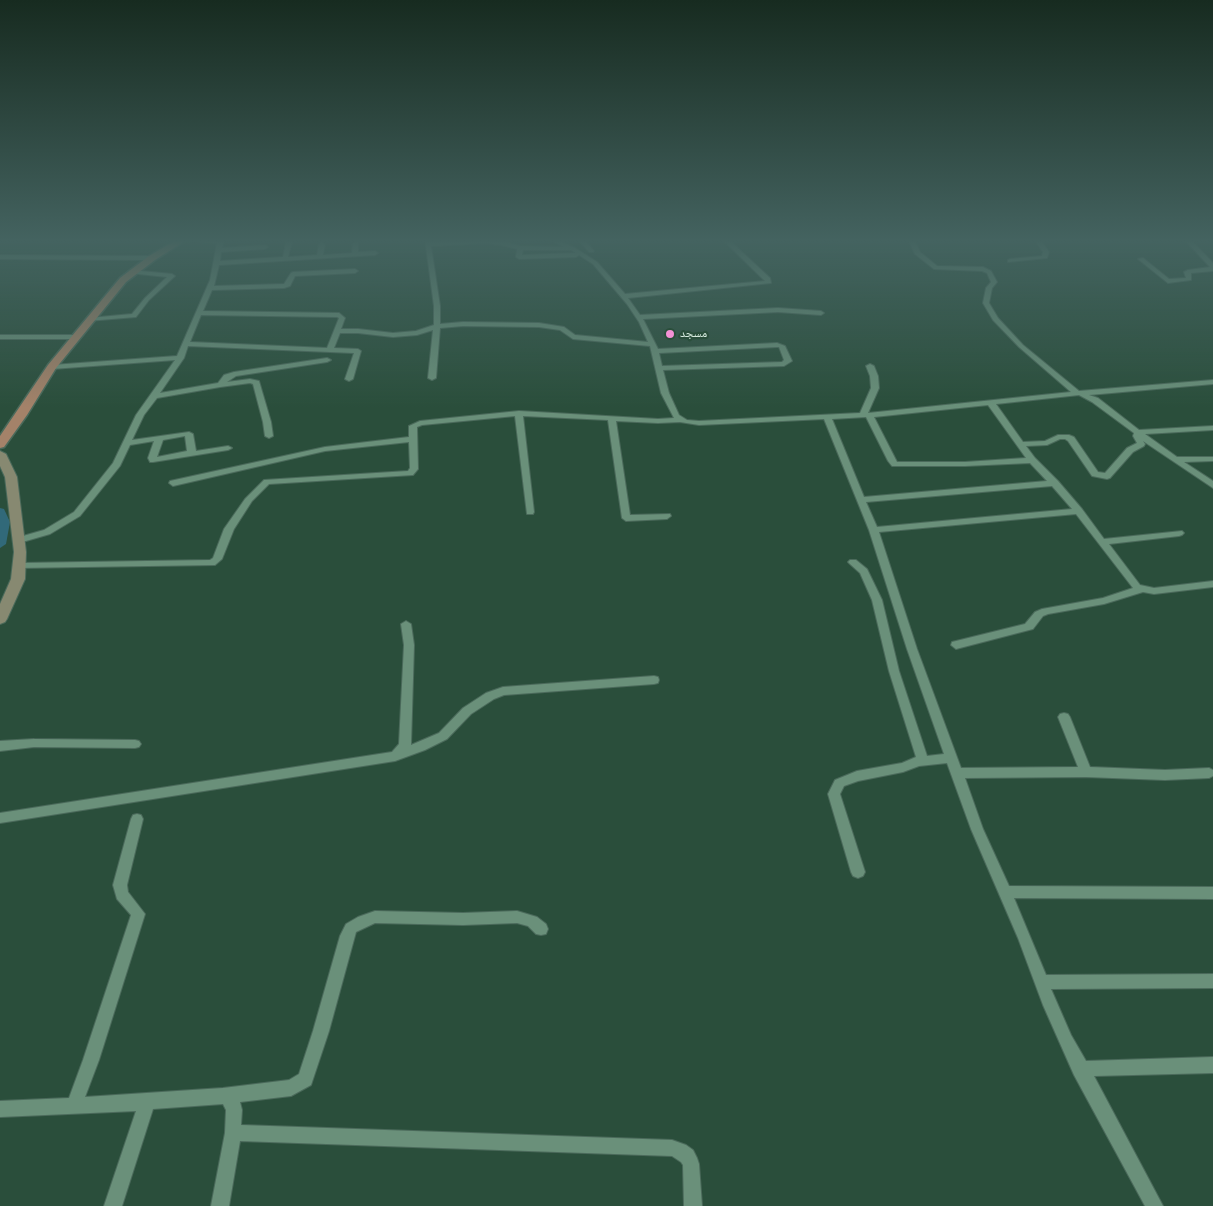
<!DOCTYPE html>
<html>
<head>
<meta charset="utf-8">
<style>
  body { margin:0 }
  canvas { display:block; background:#2a4e3b }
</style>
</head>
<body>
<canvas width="1213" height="1206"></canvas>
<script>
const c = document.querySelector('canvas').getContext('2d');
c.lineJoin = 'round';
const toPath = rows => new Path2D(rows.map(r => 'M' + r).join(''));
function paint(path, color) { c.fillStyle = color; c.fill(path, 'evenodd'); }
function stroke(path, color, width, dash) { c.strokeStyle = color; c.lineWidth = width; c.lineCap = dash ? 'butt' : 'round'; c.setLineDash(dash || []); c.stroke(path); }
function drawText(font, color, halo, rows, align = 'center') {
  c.font = font + ' "Libre Baskerville","Noto Naskh Arabic",serif'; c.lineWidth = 4.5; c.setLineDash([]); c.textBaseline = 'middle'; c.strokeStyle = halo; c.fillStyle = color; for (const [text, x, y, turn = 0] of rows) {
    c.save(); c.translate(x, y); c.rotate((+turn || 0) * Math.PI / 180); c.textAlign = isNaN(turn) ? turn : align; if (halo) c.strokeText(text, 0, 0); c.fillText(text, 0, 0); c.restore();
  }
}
paint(toPath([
  [0,508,4,509,10,522,6,544,0,548,0,508]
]), '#316979');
const street = toPath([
  [181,239,224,239,222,248,265,245,268,247,265,249,221,252,220,261,283,257,286,242,289,240,292,242,288,257,317,255,319,244,322,242,325,244,323,255,352,253,353,243,358,242,358,252,375,251,378,253,375,255,219,265,214,286,284,284,291,273,293,272,355,269,358,271,355,273,295,276,290,286,284,288,212,290,203,311,339,313,345,318,341,329,358,329,393,333,416,331,434,325,434,306,425,239,429,239,430,242,485,239,503,241,520,246,564,247,548,239,555,239,575,248,597,262,625,294,765,281,722,239,728,239,770,278,771,283,628,298,640,315,778,308,821,311,824,313,821,315,778,312,643,319,658,349,777,343,785,346,792,361,784,366,663,370,669,393,679,415,687,420,699,421,860,413,871,388,870,376,866,366,870,364,874,366,878,376,879,388,868,413,1071,392,1019,347,993,320,983,303,986,288,991,282,987,273,982,271,934,269,915,254,908,239,914,239,920,252,937,266,983,267,991,271,997,282,992,288,989,303,998,318,1023,345,1079,391,1213,380,1213,384,1089,395,1098,398,1139,430,1213,426,1213,430,1145,434,1177,457,1213,457,1213,461,1184,462,1213,481,1213,488,1143,441,1145,444,1144,446,1133,452,1110,478,1107,479,1092,476,1068,441,1065,439,1060,439,1047,445,1026,446,1035,458,1058,481,1082,509,1104,539,1182,531,1184,533,1182,535,1179,536,1109,544,1140,585,1154,588,1213,581,1213,587,1154,594,1143,592,1104,604,1048,614,1043,616,1033,629,956,649,951,645,952,642,1025,624,1035,612,1042,609,1103,598,1133,588,1076,514,879,532,917,649,961,768,1078,767,1058,717,1060,714,1064,713,1068,714,1070,717,1090,767,1165,770,1209,768,1213,770,1213,776,1209,778,1165,780,1086,777,965,778,983,829,1009,886,1213,887,1213,899,1014,898,1046,975,1213,974,1213,988,1051,989,1071,1035,1086,1061,1213,1057,1213,1073,1094,1076,1163,1206,1145,1206,1074,1075,1043,1005,1018,938,971,829,947,763,919,766,903,772,858,781,844,786,840,794,865,872,863,876,858,878,853,876,851,872,828,794,835,780,857,771,902,763,916,757,889,671,872,600,860,573,850,564,848,562,850,560,856,560,867,569,882,600,899,671,927,756,944,754,907,649,869,530,824,419,699,425,680,422,658,423,616,421,630,515,670,514,671,516,667,519,626,521,622,518,608,420,523,416,534,512,533,514,527,514,515,416,422,425,417,427,418,469,413,475,269,484,252,501,234,529,222,559,215,565,17,568,15,566,17,564,20,563,210,560,213,558,224,529,245,499,264,480,408,471,410,468,409,442,325,451,173,486,169,483,170,481,325,447,409,437,409,426,420,421,519,411,658,419,674,418,661,393,650,346,573,339,560,330,539,327,463,326,440,328,436,378,432,380,428,378,433,330,417,335,393,337,358,333,340,333,334,348,358,349,361,351,353,379,349,381,345,379,354,353,188,346,184,358,160,393,218,383,224,375,234,372,327,358,331,360,327,362,236,376,227,382,250,379,259,381,271,422,273,436,269,438,265,436,263,422,253,384,250,383,220,387,157,398,144,415,132,440,189,432,193,434,196,451,228,446,232,448,228,450,153,462,150,462,148,458,154,441,130,445,120,466,80,516,50,534,19,543,16,542,14,540,16,538,44,530,74,512,113,463,136,415,175,360,52,369,48,367,52,365,177,356,210,280,217,243,184,241,181,239],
  [485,243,502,245,517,249,516,257,519,259,576,257,579,255,593,264,627,304,639,322,648,342,575,335,564,327,539,323,463,322,440,324,440,306,431,246,485,243],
  [523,250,571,250,576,253,522,255,523,250],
  [201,315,337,317,339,318,327,348,190,342,201,315],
  [777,347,779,347,784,360,782,362,662,366,659,353,777,347],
  [1079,395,1092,402,1134,433,1133,436,1137,443,1127,448,1105,473,1098,472,1074,437,1069,435,1058,435,1045,441,1023,442,996,404,1079,395],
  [988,405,1026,458,965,462,897,462,874,417,988,405],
  [866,417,888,461,892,466,965,466,1030,463,1047,481,864,497,832,419,866,417],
  [185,436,187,451,157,457,163,440,185,436],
  [1052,486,1072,509,877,527,866,502,1052,486],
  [578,239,584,239,594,251,593,252,589,252,578,239],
  [816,239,823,239,820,241,816,239],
  [1034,239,1040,239,1049,252,1047,258,1008,262,1008,260,1010,259,1042,256,1043,252,1034,239],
  [1184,239,1190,239,1213,263,1213,271,1191,273,1191,280,1168,283,1138,259,1143,258,1169,279,1186,278,1184,272,1188,270,1210,267,1184,239],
  [0,255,152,256,155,258,152,260,0,259,0,255],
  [131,270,172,274,175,276,149,300,136,317,87,321,87,319,89,318,132,314,145,298,167,277,129,273,129,271,131,270],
  [0,335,75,335,78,337,75,339,0,339,0,335],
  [406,621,411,624,414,645,411,745,439,733,463,708,486,693,503,687,654,676,658,677,659,680,658,683,654,684,504,695,494,699,471,714,447,739,425,750,395,761,0,823,0,813,392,752,399,744,404,645,401,624,406,621],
  [34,739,135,740,139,741,141,744,139,747,135,748,34,747,0,751,0,741,34,739],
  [137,814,141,815,143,819,127,885,128,892,145,914,99,1060,85,1097,223,1088,289,1080,299,1074,313,1031,340,936,346,924,358,917,375,911,463,913,517,911,537,917,546,924,548,929,546,934,541,935,536,934,528,926,517,923,463,925,375,923,356,932,329,1031,311,1085,291,1096,240,1102,242,1110,241,1125,672,1140,686,1145,693,1150,697,1158,699,1164,702,1206,684,1206,683,1165,681,1162,672,1156,240,1141,229,1206,211,1206,225,1133,226,1110,223,1104,153,1109,122,1206,104,1206,136,1111,0,1117,0,1101,69,1098,83,1060,131,915,117,899,113,885,131,819,133,815,137,814]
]);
const secondary = toPath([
  [0,451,6,454,17,477,26,552,25,579,7,619,5,622,0,624,0,604,11,579,14,552,5,477,0,466,0,451]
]);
const primary = toPath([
  [178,239,188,239,155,260,126,282,56,368,27,415,4,447,0,448,0,436,48,365,120,278,149,256,178,239]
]);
stroke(street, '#4b6a5b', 2);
stroke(secondary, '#4b6a5b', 2);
stroke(primary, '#4b6a5b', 3);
paint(street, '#6a907a');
paint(secondary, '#878971');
paint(primary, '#a48269');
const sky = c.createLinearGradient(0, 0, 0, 408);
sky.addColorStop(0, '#172b20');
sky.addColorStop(0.59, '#446360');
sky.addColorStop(1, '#44636000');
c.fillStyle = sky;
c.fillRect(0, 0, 1213, 408);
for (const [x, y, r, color] of [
  [670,334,5,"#f391d5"]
]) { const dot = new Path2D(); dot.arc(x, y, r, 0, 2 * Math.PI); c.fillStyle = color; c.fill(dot); stroke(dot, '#2a4e3b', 2); }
drawText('12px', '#d8ece0', '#2a4e3b', [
  ["مسجد",680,334]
], 'left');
</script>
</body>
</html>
